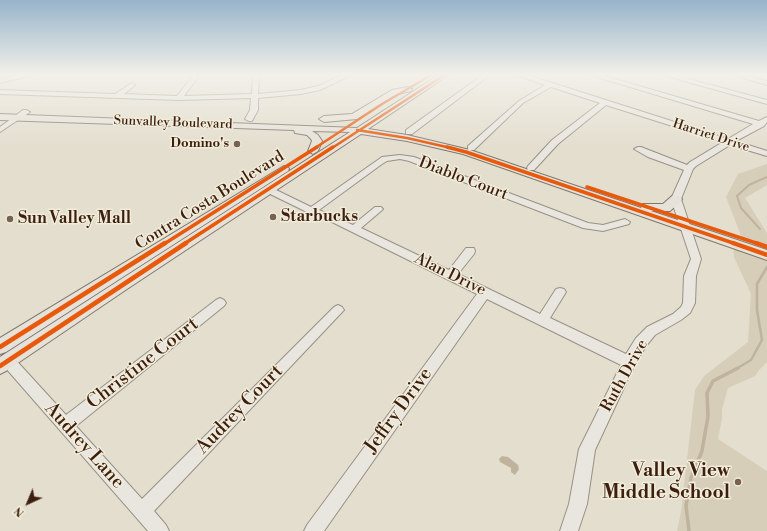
<!DOCTYPE html>
<html>
<head>
<meta charset="utf-8">
<style>
  body { margin:0 }
  #map { position:relative; width:767px; height:531px; overflow:hidden; background:#e3dece; font-family:"Libre Bodoni",serif }
  canvas { display:block }
  .north { position:absolute; left:8px; top:483px; width:40px; height:40px; -webkit-text-stroke:3px #f2ecda; paint-order:stroke; rotate:224deg; font-size:11px; font-weight:700; line-height:16px; text-align:center; color:#3d1f0f }
  .north::after { content:''; display:block; margin:auto; width:14px; height:18px; background:#3d1f0f; clip-path:polygon(50% 0,100% 100%,50% 72%,0 100%) }
</style>
</head>
<body>
<div id="map">
<canvas width="767" height="531"></canvas>
<div class="north">N</div>
</div>
<script>
const c = document.querySelector('canvas').getContext('2d');
c.lineJoin = 'round';
function paint(path, color) { c.fillStyle = color; c.fill(path, 'evenodd'); }
const toPath = rows => new Path2D(rows.map(r => 'M' + r).join(''));
function stroke(path, color, width, dash) { c.strokeStyle = color; c.lineWidth = width; c.lineCap = dash ? 'butt' : 'round'; c.setLineDash(dash || []); c.stroke(path); }
function drawText(font, color, halo, rows, align = 'center') {
  c.font = font + ' "Libre Bodoni",serif'; c.lineWidth = 3; c.setLineDash([]); c.textBaseline = 'middle'; c.strokeStyle = halo; c.fillStyle = color; for (const [text, x, y, turn = 0] of rows) {
    c.save(); c.translate(x, y); c.rotate((+turn || 0) * Math.PI / 180); c.textAlign = isNaN(turn) ? turn : align; if (halo) c.strokeText(text, 0, 0); c.fillText(text, 0, 0); c.restore();
  }
}
paint(toPath([
  [767,164,767,185,745,198,767,233,767,247,742,238,726,197,738,174],
  [733,244,767,255,767,362,760,369,755,376,728,388,722,409,722,419,718,439,767,471,767,531,677,531,681,512,695,390,704,376,748,342,751,294,734,257]
]), '#d7ceb9');
paint(toPath([
  [502,456,508,457,518,465,519,469,515,475,511,472,511,468,500,462,499,459]
]), '#bfb39d');
stroke(toPath([
  [760,229,741,208,737,196,749,185,767,177]
]), '#bfb39d', 2);
stroke(toPath([
  [736,369,751,360,762,340,757,310,757,284,767,267]
]), '#bfb39d', 2.5);
stroke(toPath([
  [689,531,686,506,691,478,702,451,708,416,707,393,713,381,738,368]
]), '#bfb39d', 3.5);
const minor = toPath([
  [23,74,37,74,0,83,0,79,23,74],
  [192,74,198,74,198,77,184,96,252,94,253,74,259,74,258,94,301,90,318,86,344,74,353,74,320,90,301,94,258,98,258,110,252,121,249,121,245,119,250,110,251,98,179,100,0,94,0,90,115,94,132,83,135,85,134,86,124,94,177,96,192,77,192,74],
  [484,74,491,74,412,134,406,134,406,130,484,74],
  [514,74,524,74,728,139,753,124,587,74,598,74,759,121,767,117,767,122,764,126,736,141,767,151,767,156,730,145,696,166,693,169,681,199,701,259,696,276,695,303,690,313,681,320,655,335,646,346,634,366,595,450,587,504,578,531,560,531,569,504,579,449,621,365,487,299,324,531,304,531,307,525,477,294,330,221,309,213,266,192,264,190,266,188,272,188,311,207,382,157,400,155,414,157,588,223,603,225,625,219,630,222,629,224,603,231,583,228,409,161,400,159,387,161,382,164,319,210,353,225,375,207,381,207,383,209,381,211,361,228,449,270,466,248,474,248,475,251,474,254,458,274,540,314,556,289,560,288,564,289,566,292,550,318,626,354,636,338,647,327,673,314,681,307,683,303,684,276,691,259,671,199,684,170,648,157,634,149,638,147,641,147,687,165,690,162,723,142,606,105,558,144,534,170,528,170,527,168,528,166,552,140,600,103,551,87,523,103,474,150,468,150,468,146,519,101,545,85,514,74],
  [659,74,670,74,767,100,767,104,659,74],
  [731,74,742,74,767,81,767,85,731,74],
  [23,110,26,110,30,112,0,132,0,127,23,110],
  [220,298,224,300,226,303,224,306,76,426,142,499,334,307,338,305,342,307,344,310,154,511,166,525,169,531,148,531,3,365,1,361,3,357,8,355,13,357,66,415,216,300,220,298]
]);
const major = toPath([
  [440,74,450,74,368,129,407,135,470,150,641,208,643,204,663,204,672,196,680,196,682,199,680,202,670,211,651,211,767,250,767,260,463,154,407,141,361,134,127,289,6,371,0,374,0,357,350,132,312,131,318,135,322,141,318,151,313,154,308,151,312,141,311,139,307,135,295,133,294,130,0,120,0,114,357,128,440,74],
  [408,87,412,89,411,91,398,94,357,119,324,122,319,119,324,116,352,114,392,90,408,87],
  [284,166,288,167,289,169,288,171,6,352,0,354,0,338,284,166]
]);
stroke(minor, '#989186', 2);
stroke(major, '#7f786d', 2);
paint(minor, '#e9e6df');
paint(major, '#e6e2d9');
stroke(toPath([
  [357,130,407,138,451,148],
  [315,148,382,104,433,74],
  [332,148,446,74]
]), '#e8590c', 2.5);
stroke(toPath([
  [447,147,466,152,736,244],
  [587,187,759,244],
  [164,244,317,147],
  [184,244,333,147]
]), '#e8590c', 3.5);
stroke(toPath([
  [733,243,767,255],
  [756,243,767,247],
  [0,347,165,243],
  [0,366,186,243]
]), '#e8590c', 4.5);
const sky = c.createLinearGradient(0, 0, 0, 149);
sky.addColorStop(0, '#97b4ca');
sky.addColorStop(0.5, '#f2f0e9');
sky.addColorStop(1, '#f2f0e900');
c.fillStyle = sky;
c.fillRect(0, 0, 767, 149);
for (const [x, y, r, color] of [
  [237,144,4,"#776252"],
  [273,217,4,"#776252"],
  [10,219,4,"#776252"],
  [738,482,4,"#776252"]
]) { const dot = new Path2D(); dot.arc(x, y, r, 0, 2 * Math.PI); c.fillStyle = color; c.fill(dot); stroke(dot, '#f2ecda', 1.5); }
drawText('13px', '#3d1f0f', '#f2ecda', [
  ["Sunvalley Boulevard",173,123,2],
  ["Harriet Drive",711,136,18]
]);
drawText('bold 13px', '#3d1f0f', '#f2ecda', [
  ["Domino's",229,144]
], 'right');
drawText('16px', '#3d1f0f', '#f2ecda', [
  ["Diablo Court",463,179,21],
  ["Contra Costa Boulevard",210,201,-32],
  ["Alan Drive",450,275,26],
  ["Ruth Drive",625,376,-61]
]);
drawText('bold 16px', '#3d1f0f', '#f2ecda', [
  ["Starbucks",281,217],
  ["Sun Valley Mall",18,219]
], 'left');
drawText('19px', '#3d1f0f', '#f2ecda', [
  ["Christine Court",143,364,-38],
  ["Audrey Court",240,410,-46],
  ["Jeffry Drive",399,411,-54],
  ["Audrey Lane",84,446,48]
]);
drawText('bold 19px', '#3d1f0f', '#f2ecda', [
  ["Valley View",730,471],
  ["Middle School",730,493]
], 'right');
</script>
</body>
</html>
